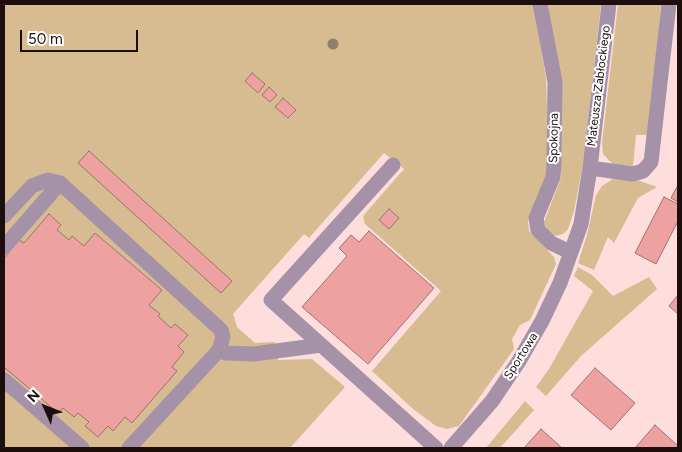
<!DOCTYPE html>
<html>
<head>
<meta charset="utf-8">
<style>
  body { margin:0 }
  #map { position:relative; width:682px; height:452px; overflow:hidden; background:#fddedd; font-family:Figtree,sans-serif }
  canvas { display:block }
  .frame { position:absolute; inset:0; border:5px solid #1e0d0d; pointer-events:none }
  .north { position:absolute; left:20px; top:382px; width:50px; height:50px; -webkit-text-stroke:4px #fff; paint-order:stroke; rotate:314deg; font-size:14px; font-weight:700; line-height:20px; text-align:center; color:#1e0d0d }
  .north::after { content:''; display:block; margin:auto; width:18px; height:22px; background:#1e0d0d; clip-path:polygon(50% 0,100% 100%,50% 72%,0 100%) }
  .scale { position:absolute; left:20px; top:30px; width:118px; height:22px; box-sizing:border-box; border:2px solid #1e0d0d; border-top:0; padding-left:6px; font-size:15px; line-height:18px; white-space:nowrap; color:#1e0d0d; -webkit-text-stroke:4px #fff; paint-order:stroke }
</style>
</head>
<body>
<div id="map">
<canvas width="682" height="452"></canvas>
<div class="frame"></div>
<div class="north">N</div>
<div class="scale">50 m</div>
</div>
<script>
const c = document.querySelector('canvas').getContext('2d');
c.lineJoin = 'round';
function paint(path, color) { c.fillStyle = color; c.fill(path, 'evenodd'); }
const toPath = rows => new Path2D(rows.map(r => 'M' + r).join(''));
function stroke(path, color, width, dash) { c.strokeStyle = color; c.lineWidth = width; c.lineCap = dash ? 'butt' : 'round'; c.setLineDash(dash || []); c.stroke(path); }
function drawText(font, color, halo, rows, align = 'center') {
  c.font = font + ' Figtree,sans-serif'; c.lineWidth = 4; c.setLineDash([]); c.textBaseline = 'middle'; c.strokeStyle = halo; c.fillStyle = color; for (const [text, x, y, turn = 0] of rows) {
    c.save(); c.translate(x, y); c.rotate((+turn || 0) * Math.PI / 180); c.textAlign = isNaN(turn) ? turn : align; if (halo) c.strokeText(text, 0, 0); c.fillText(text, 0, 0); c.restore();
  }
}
paint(toPath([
  [4,4,533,4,546,78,549,170,528,221,529,231,554,257,556,264,530,320,520,325,512,339,514,349,459,426,447,429,436,426,413,409,372,371,441,291,365,224,363,216,404,169,384,153,309,238,304,234,233,314,237,327,255,343,275,342,278,360,312,359,345,387,290,448,4,448],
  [547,4,601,4,583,165,574,211,568,229,563,234,555,236,547,231,544,222,561,178,561,82],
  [618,4,661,4,649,135,636,135,633,166,614,165,603,154,602,143],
  [613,179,637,180,657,187,638,198,614,243,608,237,594,270,578,263,587,235,596,195,602,186],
  [578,267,592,275,613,296,649,277,657,289,581,356,546,396,536,387,549,369,593,291,574,276],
  [525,401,534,410,500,448,486,448]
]), '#d6bc90');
const building = toPath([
  [252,73,265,84,258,93,245,81,252,73],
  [269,87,277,95,270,102,262,95,269,87],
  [283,98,296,110,288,118,275,107,283,98],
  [89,151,232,281,221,293,78,163,89,151],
  [678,185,678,202,671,198,678,185],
  [664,197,678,204,678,221,656,264,635,253,664,197],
  [389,209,399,218,389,229,379,220,389,209],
  [49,214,61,225,57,230,69,240,72,236,84,246,95,233,162,290,149,305,160,314,158,316,171,328,175,324,188,335,178,346,184,352,172,367,177,371,132,423,125,417,113,431,108,426,98,437,85,426,89,422,78,413,74,417,63,408,58,413,4,367,4,258,19,240,24,243,49,214],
  [369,231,434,288,368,364,302,307,347,256,339,248,351,235,359,242,369,231],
  [678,295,678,314,669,306,678,295],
  [595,368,635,403,611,430,571,395,595,368],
  [655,425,678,446,678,448,635,448,655,425],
  [541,429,562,448,524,448,541,429]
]);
paint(building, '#eda1a0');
stroke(building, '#9e7170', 1);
stroke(toPath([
  [540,4,555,82,554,162,553,177,536,218,538,230,551,243,570,252],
  [393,165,271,300,436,448],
  [590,168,633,174,643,171,651,162,669,4],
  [4,216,32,186,48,180,60,183,221,330,223,337,219,350,129,448],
  [4,247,60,183],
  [219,350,226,353,254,354,321,345],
  [4,380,82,448],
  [451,448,492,401,519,361,542,321,560,283,581,224,590,168,609,4]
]), '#a592a9', 15);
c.fillStyle = '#937d6d';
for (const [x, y] of [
  [333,44]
]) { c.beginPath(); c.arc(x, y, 5.5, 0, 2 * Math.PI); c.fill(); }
drawText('12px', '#1e0d0d', '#fff', [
  ["Mateusza Zabłockiego",599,86,-83],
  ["Spokojna",554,138,-89],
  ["Sportowa",521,356,-58]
]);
</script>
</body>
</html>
